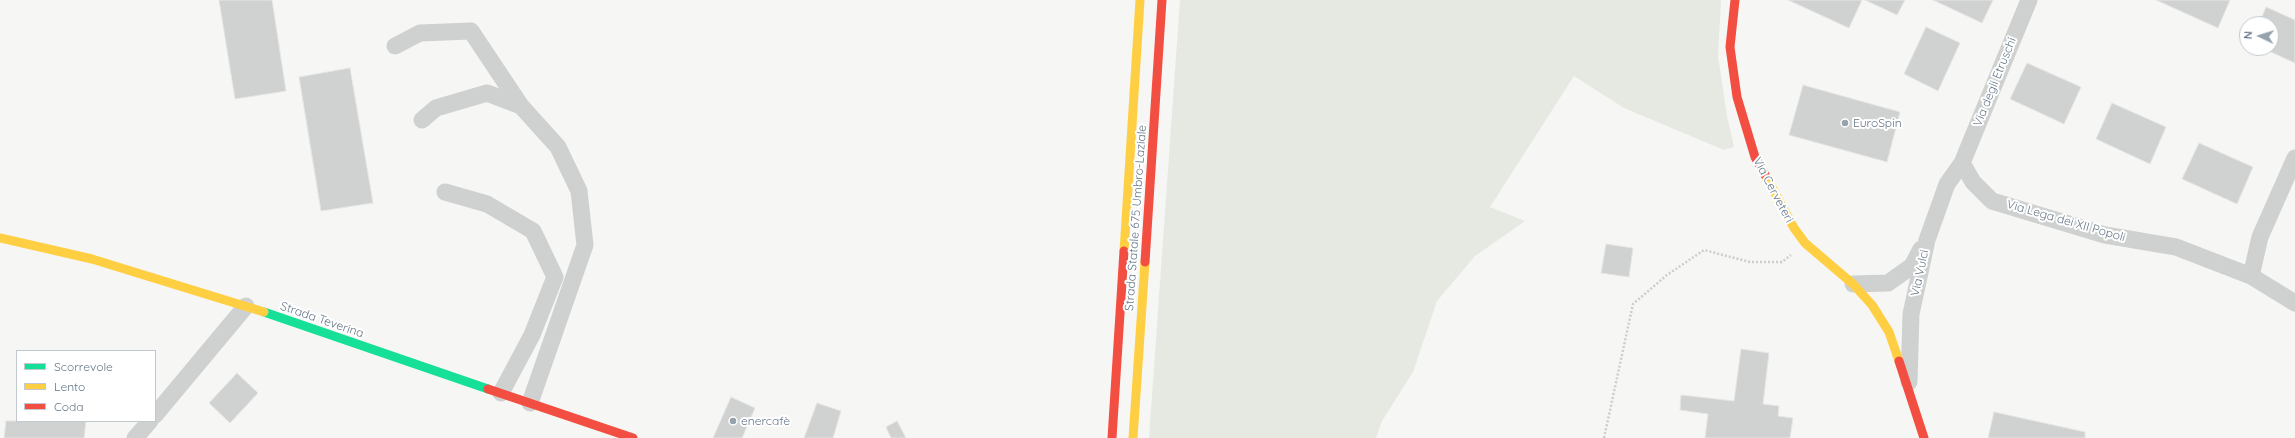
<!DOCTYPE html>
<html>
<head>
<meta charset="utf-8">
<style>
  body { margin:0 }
  #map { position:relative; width:2295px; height:438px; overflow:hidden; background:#f6f6f4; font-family:Quicksand,sans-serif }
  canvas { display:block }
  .legend { position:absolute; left:16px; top:350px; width:140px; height:72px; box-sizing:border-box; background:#fff; border:1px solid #c1c8cf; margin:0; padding:5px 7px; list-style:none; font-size:12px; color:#637687 }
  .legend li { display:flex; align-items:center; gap:8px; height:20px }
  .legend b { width:20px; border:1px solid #c1c8cf }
  .north { position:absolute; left:2239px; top:16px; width:40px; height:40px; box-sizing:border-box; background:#fff; border:1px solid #c1c8cf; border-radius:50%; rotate:274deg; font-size:11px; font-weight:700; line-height:16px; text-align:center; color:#637687 }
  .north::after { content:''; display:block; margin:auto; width:14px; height:18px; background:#96a3ad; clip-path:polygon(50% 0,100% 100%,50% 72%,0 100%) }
</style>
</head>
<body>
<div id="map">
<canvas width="2295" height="438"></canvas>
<ul class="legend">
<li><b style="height:5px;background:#16e098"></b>Scorrevole</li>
<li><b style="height:5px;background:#ffcf43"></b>Lento</li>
<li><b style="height:5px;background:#f24e42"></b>Coda</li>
</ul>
<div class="north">N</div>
</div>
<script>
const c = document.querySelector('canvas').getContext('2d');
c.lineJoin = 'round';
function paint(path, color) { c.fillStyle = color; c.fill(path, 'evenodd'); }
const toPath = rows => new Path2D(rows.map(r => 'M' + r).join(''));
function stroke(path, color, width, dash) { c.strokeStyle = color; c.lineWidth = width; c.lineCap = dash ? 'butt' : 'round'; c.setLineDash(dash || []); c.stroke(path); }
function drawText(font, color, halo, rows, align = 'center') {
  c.font = font + ' Quicksand,sans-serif'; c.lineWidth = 4; c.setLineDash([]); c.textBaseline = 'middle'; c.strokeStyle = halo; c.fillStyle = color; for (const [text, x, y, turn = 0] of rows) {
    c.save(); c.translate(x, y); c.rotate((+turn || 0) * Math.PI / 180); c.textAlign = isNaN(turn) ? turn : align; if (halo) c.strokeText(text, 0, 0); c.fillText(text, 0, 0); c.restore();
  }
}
paint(toPath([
  [1180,0,1721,0,1718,56,1727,116,1734,147,1724,150,1624,108,1574,76,1490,207,1525,221,1475,256,1437,301,1413,372,1382,421,1376,438,1149,438]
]), '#e6e9e2');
const building = toPath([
  [219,0,272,0,286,91,235,99,219,0],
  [1788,0,1862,0,1849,28,1788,0],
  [1865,0,1905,0,1897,15,1865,0],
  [1933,0,1993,0,1982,23,1933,0],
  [2156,0,2230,0,2218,28,2156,0],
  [2266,7,2295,20,2295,63,2262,48,2271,48,2271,24,2259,24,2266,7],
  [1926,27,1960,43,1938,91,1904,74,1926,27],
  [2027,63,2081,87,2064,124,2010,99,2027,63],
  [350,68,373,203,321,211,299,77,350,68],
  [1803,85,1900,112,1887,162,1789,135,1803,85],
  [2112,103,2166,127,2150,164,2096,139,2112,103],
  [2199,143,2253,167,2237,204,2182,179,2199,143],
  [1606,244,1633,248,1629,277,1601,273,1606,244],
  [1741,349,1769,353,1763,404,1779,406,1778,416,1793,418,1790,438,1705,438,1708,414,1680,410,1681,395,1734,401,1741,349],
  [237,373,258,393,230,423,209,403,237,373],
  [731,397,755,408,742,438,713,438,731,397],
  [817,403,841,411,833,438,804,438,817,403],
  [1994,412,2085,432,2085,438,1988,438,1994,412],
  [6,421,86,421,84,438,4,438,6,421],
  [897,421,906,438,891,438,886,427,897,421]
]);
paint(building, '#d0d2d2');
stroke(building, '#e5e5e4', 1);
stroke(toPath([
  [1604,438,1633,304,1667,275,1704,250,1750,262,1782,262,1791,255]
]), '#cccdce', 2.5, [2, 2]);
stroke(toPath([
  [395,46,420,33,471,31,521,106,558,147,579,191,585,245,530,403],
  [422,120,436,108,487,93,521,106],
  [1962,163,1973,182,1992,201,2105,235,2176,247,2251,276,2295,303],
  [445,192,487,204,533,231,555,277,532,335,501,393],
  [2251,276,2260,237,2295,158],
  [1853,284,1888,283,1912,266,1921,249],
  [1909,382,1911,314,1927,240,1947,184,1962,163,2029,0],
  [155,415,246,306],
  [135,438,150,421]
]), '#cfd1d1', 17);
stroke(toPath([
  [264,312,488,389]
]), '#16e098', 9);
stroke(toPath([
  [1765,175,1794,228,1805,243,1853,284,1872,305,1889,332,1899,361],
  [0,238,92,259,264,312],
  [1124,251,1140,0],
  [1133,438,1145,262]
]), '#ffcf43', 9);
stroke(toPath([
  [1735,0,1730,47,1737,97,1755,157,1765,175],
  [1145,262,1162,0],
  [1899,361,1924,438],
  [488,389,633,438],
  [1112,438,1124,251]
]), '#f24e42', 9);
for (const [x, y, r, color] of [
  [1845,123,4,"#96a3ad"],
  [733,421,4,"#96a3ad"]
]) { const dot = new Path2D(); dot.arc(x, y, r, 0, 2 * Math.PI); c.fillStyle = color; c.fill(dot); stroke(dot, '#fff', 1.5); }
drawText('12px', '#637687', '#fff', [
  ["Via degli Etruschi",1995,82,-68],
  ["Via Cerveteri",1773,190,62],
  ["Strada Statale 675 Umbro-Laziale",1136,218,-86],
  ["Via Lega dei XII Popoli",2066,221,16],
  ["Via Vulci",1920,273,-78],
  ["Strada Teverina",322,320,19]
]);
drawText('12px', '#637687', '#fff', [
  ["EuroSpin",1853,123],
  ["enercafè",741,421]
], 'left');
</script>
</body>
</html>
